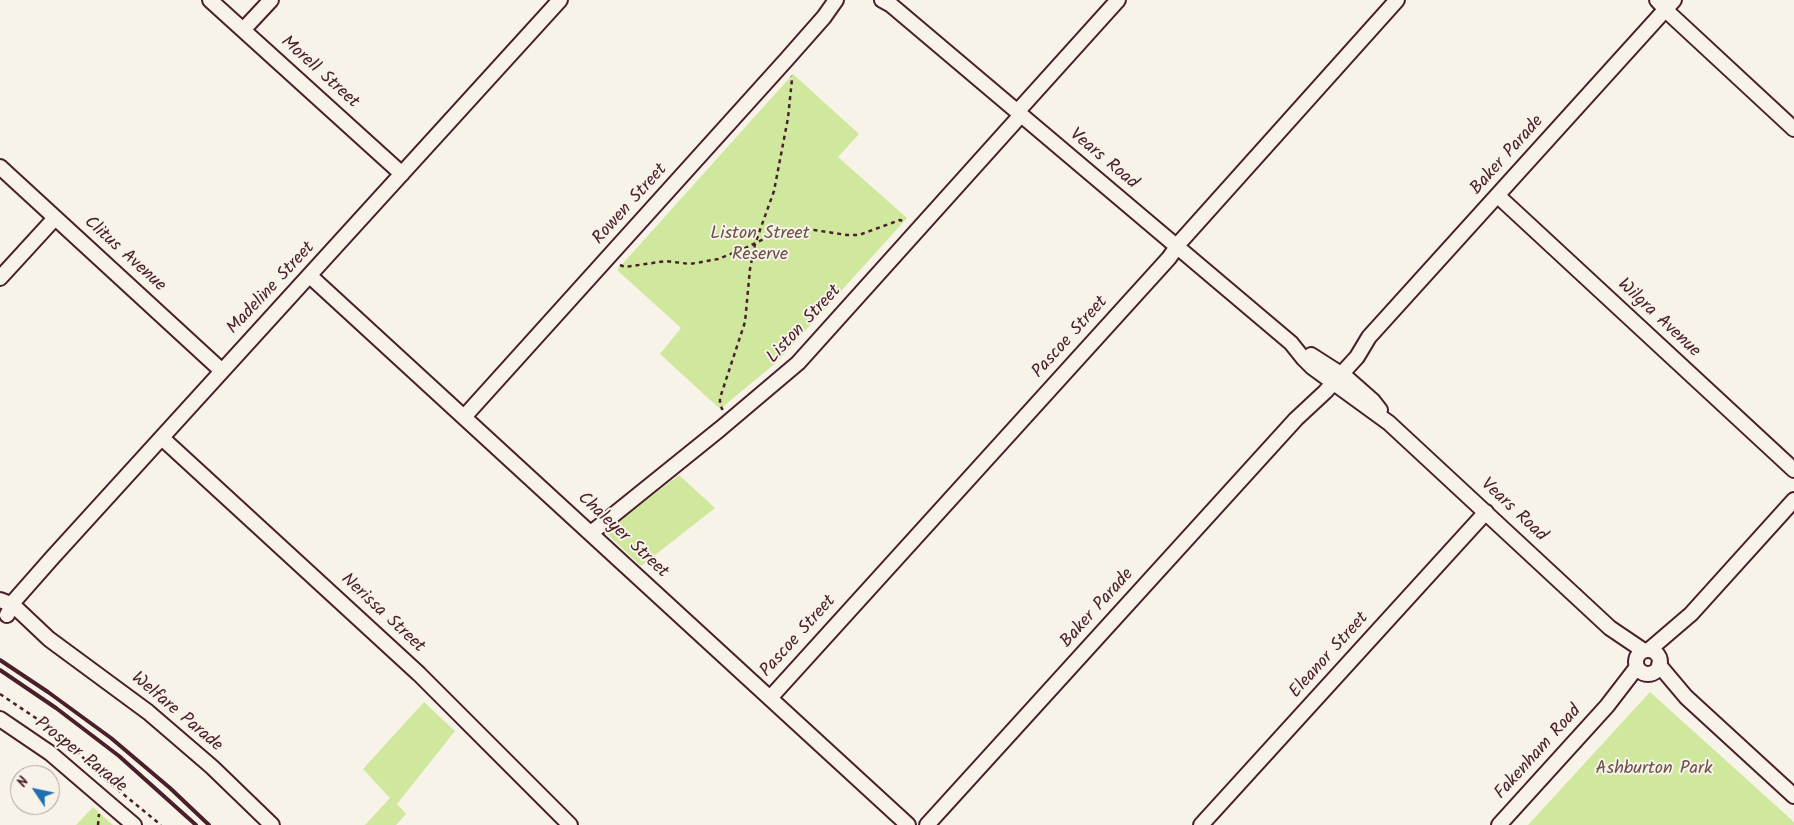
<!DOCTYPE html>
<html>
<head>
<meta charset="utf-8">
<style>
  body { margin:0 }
  #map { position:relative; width:1794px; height:825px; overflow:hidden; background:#f7f3e8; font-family:Kalam,sans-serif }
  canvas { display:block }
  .north { position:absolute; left:10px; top:765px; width:50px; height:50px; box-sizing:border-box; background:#f7f3e8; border:1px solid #b29e9c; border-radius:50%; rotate:304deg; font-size:14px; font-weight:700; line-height:20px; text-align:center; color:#4a1f2b }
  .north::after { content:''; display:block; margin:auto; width:18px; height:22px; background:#1f6fb2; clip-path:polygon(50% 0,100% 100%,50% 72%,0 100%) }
</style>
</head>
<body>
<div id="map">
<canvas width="1794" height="825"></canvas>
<div class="north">N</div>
</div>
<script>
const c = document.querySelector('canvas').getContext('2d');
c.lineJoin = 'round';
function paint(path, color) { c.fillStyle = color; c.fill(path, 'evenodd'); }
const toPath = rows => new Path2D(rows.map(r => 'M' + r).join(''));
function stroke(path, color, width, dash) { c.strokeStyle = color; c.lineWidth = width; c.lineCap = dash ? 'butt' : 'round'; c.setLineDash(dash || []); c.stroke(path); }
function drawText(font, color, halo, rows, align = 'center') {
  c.font = font + ' Kalam,sans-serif'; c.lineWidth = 4; c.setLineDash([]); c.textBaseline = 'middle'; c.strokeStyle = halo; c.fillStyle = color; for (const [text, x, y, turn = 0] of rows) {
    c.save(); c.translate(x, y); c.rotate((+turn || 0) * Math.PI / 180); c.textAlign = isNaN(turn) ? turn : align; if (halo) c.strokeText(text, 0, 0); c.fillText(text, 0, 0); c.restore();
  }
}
paint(toPath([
  [793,74,859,134,838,157,907,218,777,362,720,409,660,354,681,328,617,270],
  [679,475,715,508,641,566,605,532],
  [1650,692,1794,822,1794,825,1528,825],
  [424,702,455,731,397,804,406,814,396,825,365,825,390,798,363,769],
  [93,807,113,825,76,825]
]), '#d0e89d');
const minor = toPath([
  [210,0,402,174],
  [882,0,891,5,1291,343,1303,358,1312,367,1389,423,1610,628,1644,651],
  [1657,0,1671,15,1794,129],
  [243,30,271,0],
  [1017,112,1118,0],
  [0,167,222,371],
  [1498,196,1794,470],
  [310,276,908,825],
  [0,278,55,218],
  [1311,355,1347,378,1373,401,1380,410],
  [464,417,787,59,824,17,836,0],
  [162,438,419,674,570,825],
  [591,533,720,429,798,363,1021,115],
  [0,600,13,605,49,639,148,712,212,767,272,825],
  [7,615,15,600,52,558,560,0],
  [1649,650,1691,614,1794,500],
  '1636 662a12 12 0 1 1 24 0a12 12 0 1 1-24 0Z',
  [1659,665,1686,697,1794,796],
  [770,698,1169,258,1181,241,1397,0],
  [0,719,50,753,134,825],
  [927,825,1296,419,1325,392,1357,357,1369,337,1674,0],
  [1201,825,1486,512],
  [1499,825,1607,706,1637,667]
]);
stroke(minor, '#4a1f2b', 18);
stroke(toPath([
  [620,265,625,267,666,261,690,264,718,259,741,250,764,239,783,234,814,230,847,235,859,235,900,220,905,222],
  [723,408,722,409,720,403,720,398,745,322,750,269,755,244,774,191,788,118,792,79,791,76],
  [0,694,61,735,70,743,95,771,161,825],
  [98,825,99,814]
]), '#4a1f2b', 2.5, [4, 4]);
stroke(minor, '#f7f3e8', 14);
stroke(toPath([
  [0,660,48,692,111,738,170,788,209,825],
  [0,670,56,708,119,756,196,825]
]), '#4a1f2b', 4);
drawText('18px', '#4a1f2b', '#f7f3e8', [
  ["Morell Street",319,73,42],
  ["Baker Parade",1508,156,-48],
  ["Vears Road",1103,160,40],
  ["Rowen Street",631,205,-48],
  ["Clitus Avenue",124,255,42],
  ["Madeline Street",272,289,-47],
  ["Wilgra Avenue",1658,319,43],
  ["Liston Street",805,325,-47],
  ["Pascoe Street",1071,338,-48],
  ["Vears Road",1513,511,43],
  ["Chaleyer Street",622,536,43],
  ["Baker Parade",1098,609,-48],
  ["Nerissa Street",382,614,43],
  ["Pascoe Street",799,637,-48],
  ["Eleanor Street",1330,656,-48],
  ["Welfare Parade",176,713,40],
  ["Fakenham Road",1539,753,-48],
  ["Prosper Parade",80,756,38]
]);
drawText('18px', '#6c5148', '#f7f3e8', [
  ["Liston Street",760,235],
  ["Reserve",760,256],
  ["Ashburton Park",1654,770]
]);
</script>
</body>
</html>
